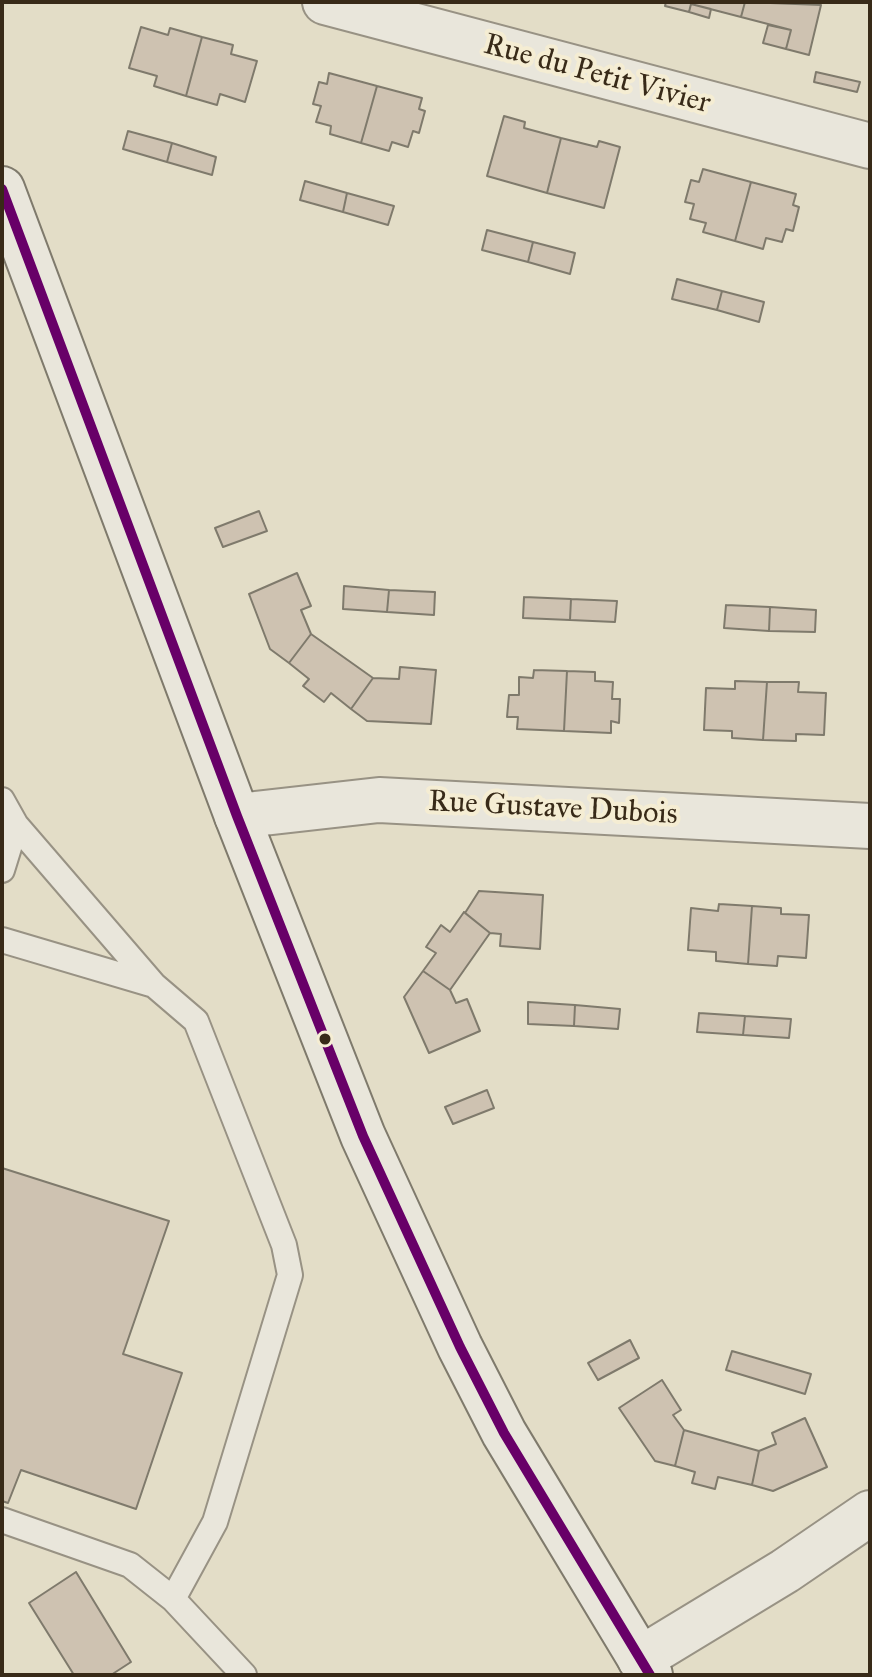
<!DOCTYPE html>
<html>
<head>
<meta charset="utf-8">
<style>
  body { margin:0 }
  #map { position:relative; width:872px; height:1677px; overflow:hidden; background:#e3ddc7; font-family:"IM FELL Great Primer",serif }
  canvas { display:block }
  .frame { position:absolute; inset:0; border:4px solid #382a18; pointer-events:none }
</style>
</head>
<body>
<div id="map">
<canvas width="872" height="1677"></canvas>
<div class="frame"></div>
</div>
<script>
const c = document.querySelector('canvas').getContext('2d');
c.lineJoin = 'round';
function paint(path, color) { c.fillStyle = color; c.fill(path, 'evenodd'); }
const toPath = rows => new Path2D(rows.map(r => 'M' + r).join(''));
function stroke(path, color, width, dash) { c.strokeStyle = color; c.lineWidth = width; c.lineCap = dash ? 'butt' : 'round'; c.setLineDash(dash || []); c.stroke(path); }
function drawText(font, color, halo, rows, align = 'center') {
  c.font = font + ' "IM FELL Great Primer",serif'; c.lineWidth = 8; c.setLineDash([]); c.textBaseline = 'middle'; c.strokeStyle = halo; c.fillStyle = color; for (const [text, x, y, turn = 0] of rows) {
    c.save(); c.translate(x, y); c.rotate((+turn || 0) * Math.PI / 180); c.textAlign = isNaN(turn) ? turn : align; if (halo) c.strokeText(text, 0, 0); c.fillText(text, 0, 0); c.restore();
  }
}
const building = toPath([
  [666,2,745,2,741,17,691,4,689,12,665,6,666,2],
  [745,2,821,5,809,55,786,49,791,30,741,17,745,2],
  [691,4,711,9,709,18,689,12,691,4],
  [768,25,791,30,786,49,763,43,768,25],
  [141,27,168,35,170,28,202,37,186,96,154,86,157,76,129,68,141,27],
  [202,37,233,45,231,54,257,61,245,102,220,94,217,105,186,96,202,37],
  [816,72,860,82,857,92,814,82,816,72],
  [329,73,377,86,361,143,330,134,331,126,316,122,321,106,313,104,319,82,327,84,329,73],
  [377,86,422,98,419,109,425,111,419,133,413,131,408,147,392,142,389,151,361,143,377,86],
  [504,116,525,122,524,128,561,138,547,193,487,176,504,116],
  [128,131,172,143,167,162,123,149,128,131],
  [561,138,597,147,599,141,620,147,604,208,547,193,561,138],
  [172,143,216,157,212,175,167,162,172,143],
  [703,169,751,182,735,241,703,232,706,223,690,219,694,204,685,202,691,180,699,182,703,169],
  [305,181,347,193,343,212,300,200,305,181],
  [751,182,796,194,793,205,799,207,793,231,786,229,782,242,766,238,763,249,735,241,751,182],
  [347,193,394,206,388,225,343,212,347,193],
  [487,230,533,242,528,262,482,250,487,230],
  [533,242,575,253,570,274,528,262,533,242],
  [677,279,722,291,717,310,672,299,677,279],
  [722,291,764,302,759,322,717,310,722,291],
  [259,511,267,531,223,547,215,528,259,511],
  [297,573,311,606,301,610,311,634,289,663,270,649,249,594,297,573],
  [344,586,389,590,387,612,343,609,344,586],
  [389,590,435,592,434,615,387,612,389,590],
  [524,597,571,599,570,620,523,618,524,597],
  [571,599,617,601,615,622,570,620,571,599],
  [726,605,770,607,769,631,724,628,726,605],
  [770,607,816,610,815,632,769,631,770,607],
  [311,634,373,678,351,709,331,693,324,702,303,686,309,679,289,663,311,634],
  [400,667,436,670,431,724,367,721,351,709,373,678,399,679,400,667],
  [534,670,567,671,564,731,517,729,518,717,507,717,509,695,519,695,519,677,533,678,534,670],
  [567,671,595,672,595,681,613,682,612,699,620,699,619,723,611,721,611,733,564,731,567,671],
  [735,681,767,682,763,740,732,738,732,731,704,730,706,688,735,689,735,681],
  [767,682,799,682,798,692,826,693,824,735,796,734,796,741,763,740,767,682],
  [479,891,543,895,540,949,500,946,501,934,490,933,465,913,479,891],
  [719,904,752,906,748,964,716,961,716,952,688,950,691,908,718,911,719,904],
  [752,906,781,908,781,914,809,915,806,958,778,956,777,966,748,964,752,906],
  [464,912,490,933,450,990,423,971,436,953,426,947,441,925,450,932,464,912],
  [423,971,450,990,456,1003,467,999,480,1031,429,1053,404,997,423,971],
  [528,1002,575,1005,574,1026,528,1024,528,1002],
  [575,1005,620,1009,618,1029,574,1026,575,1005],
  [699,1013,745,1016,743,1035,697,1032,699,1013],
  [745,1016,791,1019,789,1038,743,1035,745,1016],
  [487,1090,494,1108,453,1124,445,1107,487,1090],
  [2,1168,169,1221,123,1354,182,1373,136,1509,21,1470,8,1503,2,1501,2,1168],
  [630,1340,639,1358,598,1380,588,1363,630,1340],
  [732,1351,811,1374,805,1394,726,1370,732,1351],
  [662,1380,681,1410,673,1415,684,1430,675,1466,655,1461,619,1408,662,1380],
  [805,1418,827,1467,773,1491,752,1485,759,1451,776,1444,772,1433,805,1418],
  [684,1430,759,1451,752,1485,718,1477,715,1489,692,1483,695,1472,675,1466,684,1430],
  [76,1572,131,1662,111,1675,74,1675,29,1603,76,1572]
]);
paint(building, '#cec2b1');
stroke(building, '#7f7a6c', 2);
const service = toPath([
  [2,800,16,825,154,985],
  [2,870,16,825],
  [2,940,154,985,196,1021,284,1245,290,1275,215,1522,173,1599],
  [2,1520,130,1565,173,1599,244,1675]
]);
const minor = toPath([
  [325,2,870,146],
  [237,816,379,800,870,826],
  [640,1659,785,1571,870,1513]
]);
const secondary = toPath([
  [2,189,237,816,363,1136,460,1347,504,1433,650,1675]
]);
stroke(service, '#989284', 28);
stroke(minor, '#989284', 48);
stroke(secondary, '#7f7a6c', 48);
stroke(service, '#e9e6db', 24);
stroke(minor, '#e9e6db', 44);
stroke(secondary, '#e9e6db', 44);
stroke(toPath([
  [2,189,237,816,363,1136,460,1347,504,1433,650,1675]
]), '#680068', 10);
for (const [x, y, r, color] of [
  [325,1039,7,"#382a18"]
]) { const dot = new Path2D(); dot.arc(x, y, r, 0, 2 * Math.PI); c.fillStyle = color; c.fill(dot); stroke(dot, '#f5edd3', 3); }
drawText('30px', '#382a18', '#f5edd3', [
  ["Rue du Petit Vivier",597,75,15],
  ["Rue Gustave Dubois",553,809,3]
]);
</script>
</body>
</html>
